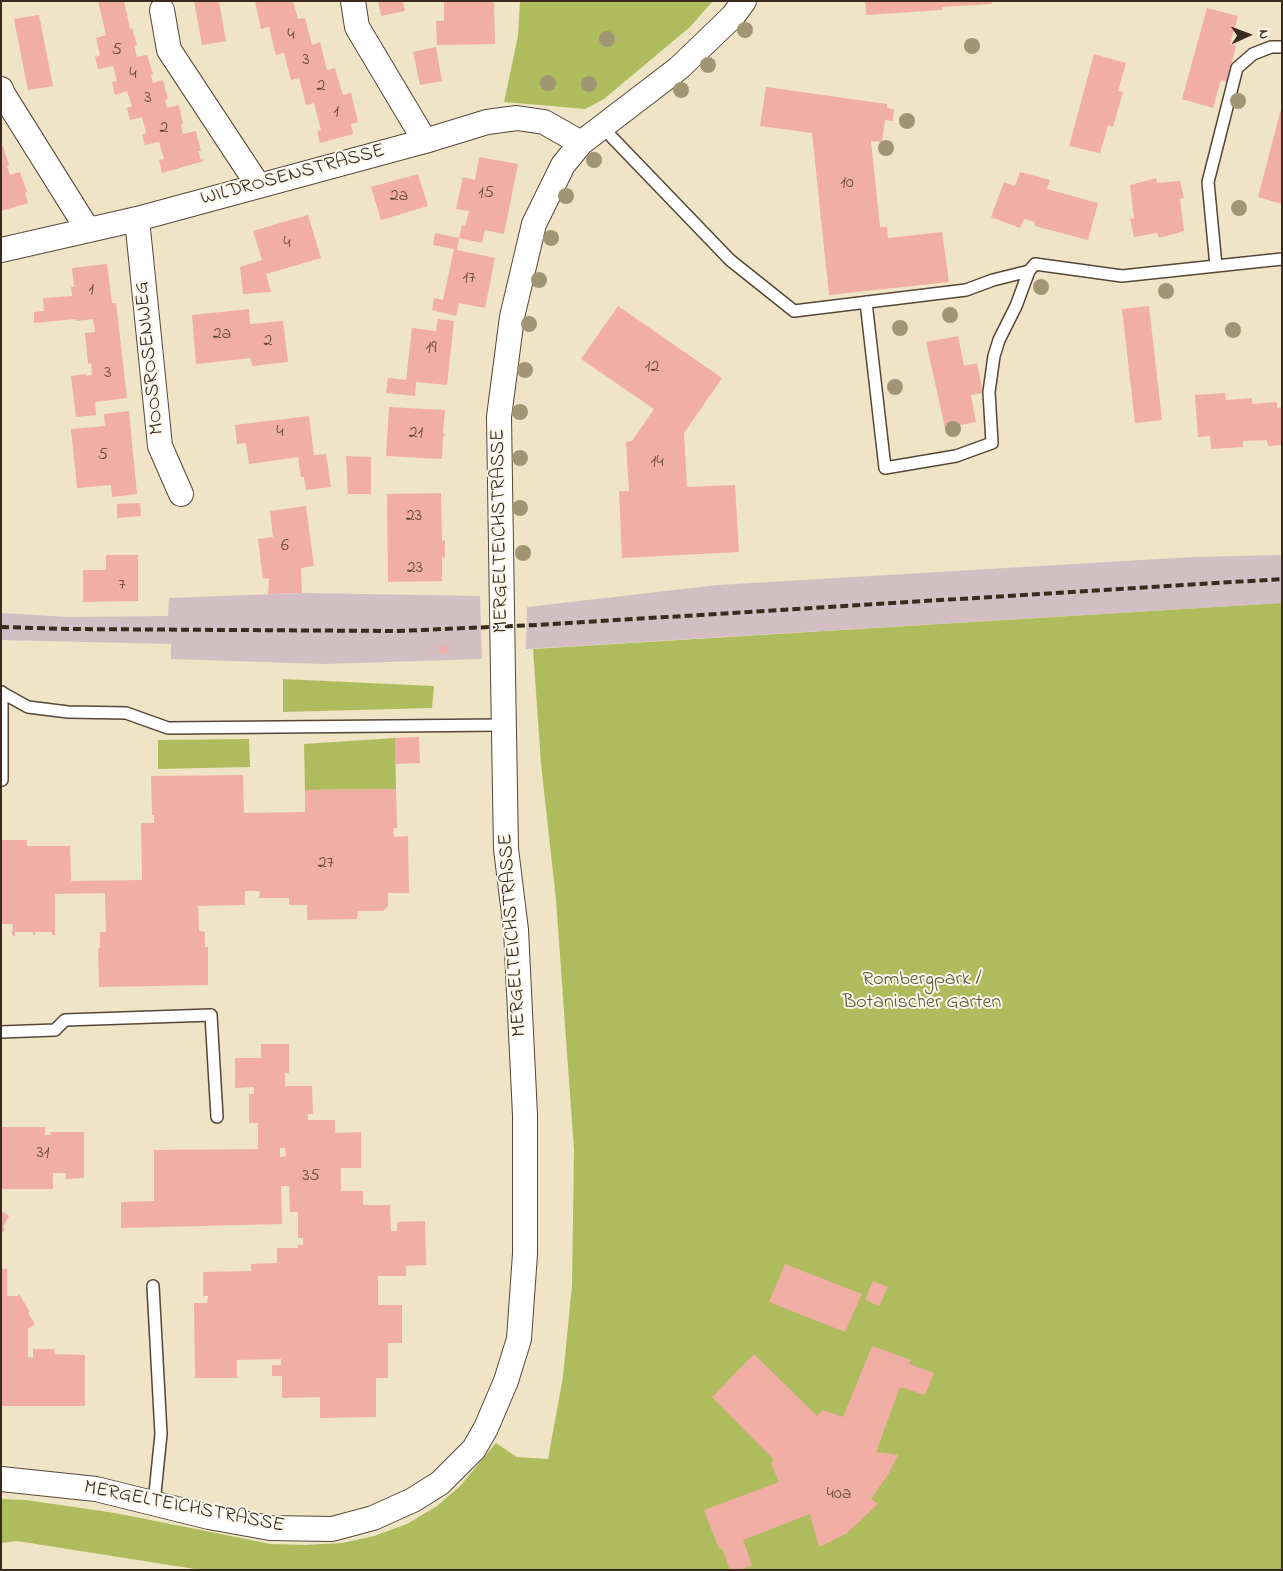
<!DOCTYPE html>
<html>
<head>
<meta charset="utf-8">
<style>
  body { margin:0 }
  #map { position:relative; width:1283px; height:1571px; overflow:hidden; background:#f0e4c6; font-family:"Indie Flower",sans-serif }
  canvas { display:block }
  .frame { position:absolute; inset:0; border:2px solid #3b2a1e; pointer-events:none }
  .north { position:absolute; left:1223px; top:10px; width:50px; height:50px; -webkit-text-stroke:4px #fbf7ec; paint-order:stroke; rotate:88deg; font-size:14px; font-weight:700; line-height:20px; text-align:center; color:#3b2a1e }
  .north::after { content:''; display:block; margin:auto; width:18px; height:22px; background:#3b2a1e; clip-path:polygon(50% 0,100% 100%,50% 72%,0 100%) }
</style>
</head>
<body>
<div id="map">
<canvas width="1283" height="1571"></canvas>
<div class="frame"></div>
<div class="north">N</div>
</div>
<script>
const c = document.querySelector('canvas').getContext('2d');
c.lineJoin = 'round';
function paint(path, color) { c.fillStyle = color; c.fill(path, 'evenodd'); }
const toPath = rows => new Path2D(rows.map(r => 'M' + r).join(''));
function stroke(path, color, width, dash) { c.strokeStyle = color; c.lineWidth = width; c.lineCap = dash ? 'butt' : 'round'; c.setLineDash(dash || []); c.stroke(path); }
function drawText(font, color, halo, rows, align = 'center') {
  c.font = font + ' "Indie Flower",sans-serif'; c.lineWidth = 4; c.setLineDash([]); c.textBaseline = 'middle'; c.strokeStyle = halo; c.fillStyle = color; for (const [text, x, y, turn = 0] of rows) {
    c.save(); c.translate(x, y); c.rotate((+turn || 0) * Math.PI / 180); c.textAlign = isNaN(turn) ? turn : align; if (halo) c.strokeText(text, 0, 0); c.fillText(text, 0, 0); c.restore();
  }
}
paint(toPath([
  [1282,555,1282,603,526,649,527,607,718,585,1193,557],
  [302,593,480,596,482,659,324,664,171,659,171,644,1,640,1,613,67,617,168,616,169,598]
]), '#d2bec3');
paint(toPath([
  [520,1,713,1,690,27,604,99,585,109,504,102,518,36],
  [1282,603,1282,1570,201,1570,17,1541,1,1543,1,1499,26,1500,115,1513,271,1544,305,1545,342,1543,374,1536,407,1524,437,1506,460,1486,496,1443,517,1457,548,1459,563,1377,572,1285,574,1150,556,900,541,764,533,649],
  [283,679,434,686,432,708,283,712],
  [395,738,396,789,305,790,304,744],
  [249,739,250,767,158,769,158,740]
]), '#afbc5e');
paint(toPath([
  [98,1,124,1,130,29,132,28,137,45,134,46,137,57,147,55,153,74,151,75,153,83,163,80,168,99,165,100,167,108,179,105,183,124,181,124,183,134,196,131,201,151,198,151,201,160,204,159,204,161,162,173,159,160,164,159,159,142,145,145,142,135,146,133,142,117,130,120,127,108,132,106,127,91,115,95,112,82,117,81,113,66,98,69,95,57,100,55,96,38,106,35],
  [194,1,219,1,226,41,202,45],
  [255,1,293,1,298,19,305,18,312,45,320,42,327,70,335,68,343,95,351,93,358,122,351,124,353,134,320,143,317,131,321,130,314,103,306,105,299,78,291,80,284,53,276,55,269,27,261,29],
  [378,1,403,1,405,11,381,16],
  [444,1,494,1,495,44,437,45,436,21,444,21],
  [865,1,992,1,992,4,942,7,942,10,866,15],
  [1207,8,1238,16,1230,44,1236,46,1227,82,1221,80,1213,108,1182,99],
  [39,15,53,86,28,90,14,19],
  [436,47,442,81,420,85,413,52],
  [1094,54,1126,63,1118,91,1123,92,1113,127,1108,125,1100,153,1069,146],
  [766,87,887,104,887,108,894,109,893,121,885,120,882,142,871,141,880,227,887,227,888,238,942,232,949,282,829,295,812,133,760,126],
  [1281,109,1282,109,1282,204,1258,197],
  [3,146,9,165,7,166,10,175,20,172,27,192,25,193,28,203,1,211,1,147],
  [479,157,518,164,504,234,485,230,482,243,459,238,457,250,495,258,485,308,459,303,456,316,432,310,434,298,443,300,454,249,433,245,435,233,459,238,462,225,465,226,469,211,456,209,463,177,475,180],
  [1020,172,1050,180,1047,189,1098,203,1088,240,1035,226,1035,222,1024,219,1020,228,991,217,1004,182,1015,186],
  [418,174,428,206,381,220,371,187],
  [1156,178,1157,183,1180,181,1184,198,1180,199,1184,231,1159,238,1157,233,1134,237,1130,219,1134,218,1130,185],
  [308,215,321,258,266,274,271,292,243,294,240,267,262,260,253,231],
  [107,264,112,303,116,303,127,398,95,402,96,415,76,417,71,376,86,374,86,376,92,375,91,363,88,364,85,333,95,332,93,319,76,321,76,319,34,323,34,312,44,311,43,298,72,296,71,287,74,287,72,268],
  [618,306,722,378,684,433,687,487,735,485,739,552,622,558,619,491,629,491,626,442,632,441,654,409,581,359],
  [1149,306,1162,420,1135,423,1122,309],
  [249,309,250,324,283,321,288,362,252,366,251,358,196,364,192,315],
  [438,319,454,321,447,385,416,382,415,396,386,393,388,378,406,380,412,328,436,331],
  [958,336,964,366,977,363,983,393,971,395,976,422,945,428,926,342],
  [1225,393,1226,400,1252,398,1252,404,1277,402,1277,408,1282,407,1282,445,1268,446,1267,440,1243,441,1243,447,1211,449,1210,436,1198,437,1195,395],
  [389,407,445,410,443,433,446,435,443,437,442,459,386,456],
  [129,411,137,494,112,497,111,485,77,488,71,429,105,426,104,414],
  [309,416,314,455,326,454,331,487,306,490,304,477,301,477,298,457,249,464,246,443,237,444,235,425],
  [346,456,371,457,371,494,348,494],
  [441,493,442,541,445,540,445,558,442,557,442,581,388,582,387,494],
  [140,503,141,516,117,518,117,504],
  [306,506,314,566,301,568,302,593,268,594,269,578,263,579,258,539,273,537,270,511],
  [106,555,138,555,138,601,83,602,83,570,106,570],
  [446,645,447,653,439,653,439,646],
  [419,737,420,763,395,764,395,738],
  [243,775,244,813,305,812,305,790,396,789,397,828,393,828,394,837,408,836,409,893,388,893,388,906,383,911,358,911,357,919,307,920,307,905,289,905,289,898,259,898,260,891,245,891,245,905,198,906,199,931,205,932,205,947,208,947,208,985,99,987,98,948,100,948,100,932,106,932,105,893,55,894,55,935,52,935,52,932,35,932,35,935,33,935,33,932,15,932,15,936,12,935,13,924,1,924,1,840,27,840,27,846,70,846,71,881,142,880,141,823,154,823,154,815,152,815,151,776],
  [261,1044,289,1044,289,1073,285,1073,285,1086,312,1086,313,1114,308,1114,308,1120,335,1120,335,1133,361,1132,361,1168,341,1168,341,1191,363,1191,363,1205,390,1205,391,1231,397,1231,397,1222,425,1221,426,1265,406,1266,406,1276,378,1276,378,1305,402,1305,402,1343,388,1343,388,1378,376,1378,376,1417,320,1418,320,1397,282,1398,282,1376,272,1376,272,1365,281,1365,281,1359,237,1360,237,1378,195,1378,194,1303,207,1303,208,1296,203,1296,203,1272,251,1271,251,1264,277,1263,277,1248,298,1248,298,1245,303,1245,303,1238,298,1238,298,1212,290,1212,289,1186,281,1186,282,1224,121,1228,121,1202,154,1201,154,1150,258,1149,258,1123,249,1123,249,1094,254,1094,254,1087,235,1088,235,1058,261,1058],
  [280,1148,285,1148,286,1156,280,1157],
  [1,1127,45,1127,45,1135,51,1135,50,1132,84,1132,84,1178,66,1179,66,1173,53,1173,53,1189,1,1189],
  [1,1211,9,1216,3,1227,5,1229,1,1235],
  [785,1264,862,1294,845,1332,769,1302],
  [1,1269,7,1269,7,1296,18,1296,19,1294,30,1312,28,1313,35,1324,28,1329,28,1357,33,1358,33,1349,54,1349,55,1354,85,1355,85,1406,1,1406],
  [873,1281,888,1287,879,1306,865,1300],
  [872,1346,911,1360,909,1364,934,1373,925,1395,900,1387,876,1452,898,1455,889,1473,871,1499,878,1504,847,1533,819,1547,810,1514,743,1540,752,1565,739,1570,730,1570,722,1548,719,1549,704,1510,779,1482,771,1463,774,1460,712,1397,754,1354,817,1416,823,1410,843,1417]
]), '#f0aea5');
const lane = toPath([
  [602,127,730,260,794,311,966,290,993,280,1029,271,1035,264,1122,276,1282,259],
  [1216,266,1208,182,1237,68,1253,54,1271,47,1282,47],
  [866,302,885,468,956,456,992,443,989,392,994,356,999,340,1016,306,1029,271],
  [1,692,28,707,68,712,126,713,168,728,503,725],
  [2,692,2,780],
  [1,1032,55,1030,65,1020,211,1015,217,1117],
  [153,1286,161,1434,154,1503]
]);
const street = toPath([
  [353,1,357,27,425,141],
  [162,10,169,50,258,185],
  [1,89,3,94,88,230],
  [137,219,160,446,181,494],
  [1,250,137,219,425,141,487,122,517,118,544,122,581,143],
  [1,1479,96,1489,209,1517,270,1528,332,1529,373,1518,413,1500,440,1483,474,1449,486,1428,506,1381,519,1339,525,1254,525,1115,516,930,506,849,503,675,499,417,512,317,534,224,563,165,581,143,679,68,733,16,744,1]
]);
stroke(lane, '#564637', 14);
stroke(street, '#564637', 26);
stroke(lane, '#fff', 11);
stroke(street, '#fff', 24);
stroke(toPath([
  [1,627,68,629,397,631,537,625,1282,579]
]), '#3b2a1e', 4, [8, 4]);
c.fillStyle = '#a09674';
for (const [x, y] of [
  [745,30],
  [607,39],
  [972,46],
  [708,65],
  [548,83],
  [589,84],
  [681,90],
  [1238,101],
  [907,121],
  [886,148],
  [594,160],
  [566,196],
  [1239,208],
  [551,238],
  [539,280],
  [1041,287],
  [1166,291],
  [950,315],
  [529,324],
  [900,328],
  [1233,330],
  [525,370],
  [895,387],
  [520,412],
  [953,429],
  [520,458],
  [520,508],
  [523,553]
]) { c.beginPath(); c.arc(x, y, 8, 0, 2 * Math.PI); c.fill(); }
drawText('18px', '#684b40', null, [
  ["4",291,36],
  ["5",117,51],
  ["3",306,61],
  ["4",133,75],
  ["2",321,87],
  ["3",148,99],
  ["1",336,113],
  ["2",164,129],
  ["10",847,184],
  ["15",486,194],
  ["2a",399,197],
  ["4",287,244],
  ["17",469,279],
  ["1",91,291],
  ["2a",222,335],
  ["2",268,342],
  ["19",431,349],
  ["12",652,368],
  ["3",108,374],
  ["4",280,433],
  ["21",416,434],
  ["5",103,456],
  ["14",657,463],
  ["23",414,517],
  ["6",285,547],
  ["23",415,569],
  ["7",122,586],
  ["27",326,864],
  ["31",43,1154],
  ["35",311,1177],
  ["40a",839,1495]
]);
drawText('20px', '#3b2a1e', '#fbf7ec', [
  ["WILDROSENSTRASSE",293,176,-15],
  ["MOOSROSENWEG",151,358,-96],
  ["MERGELTEICHSTRASSE",501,531,-91],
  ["MERGELTEICHSTRASSE",514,935,-94],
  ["MERGELTEICHSTRASSE",184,1508,11]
]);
drawText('20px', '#5e5631', '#fbf7ec', [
  ["Rombergpark /",922,981],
  ["Botanischer Garten",922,1004]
]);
</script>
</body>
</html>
